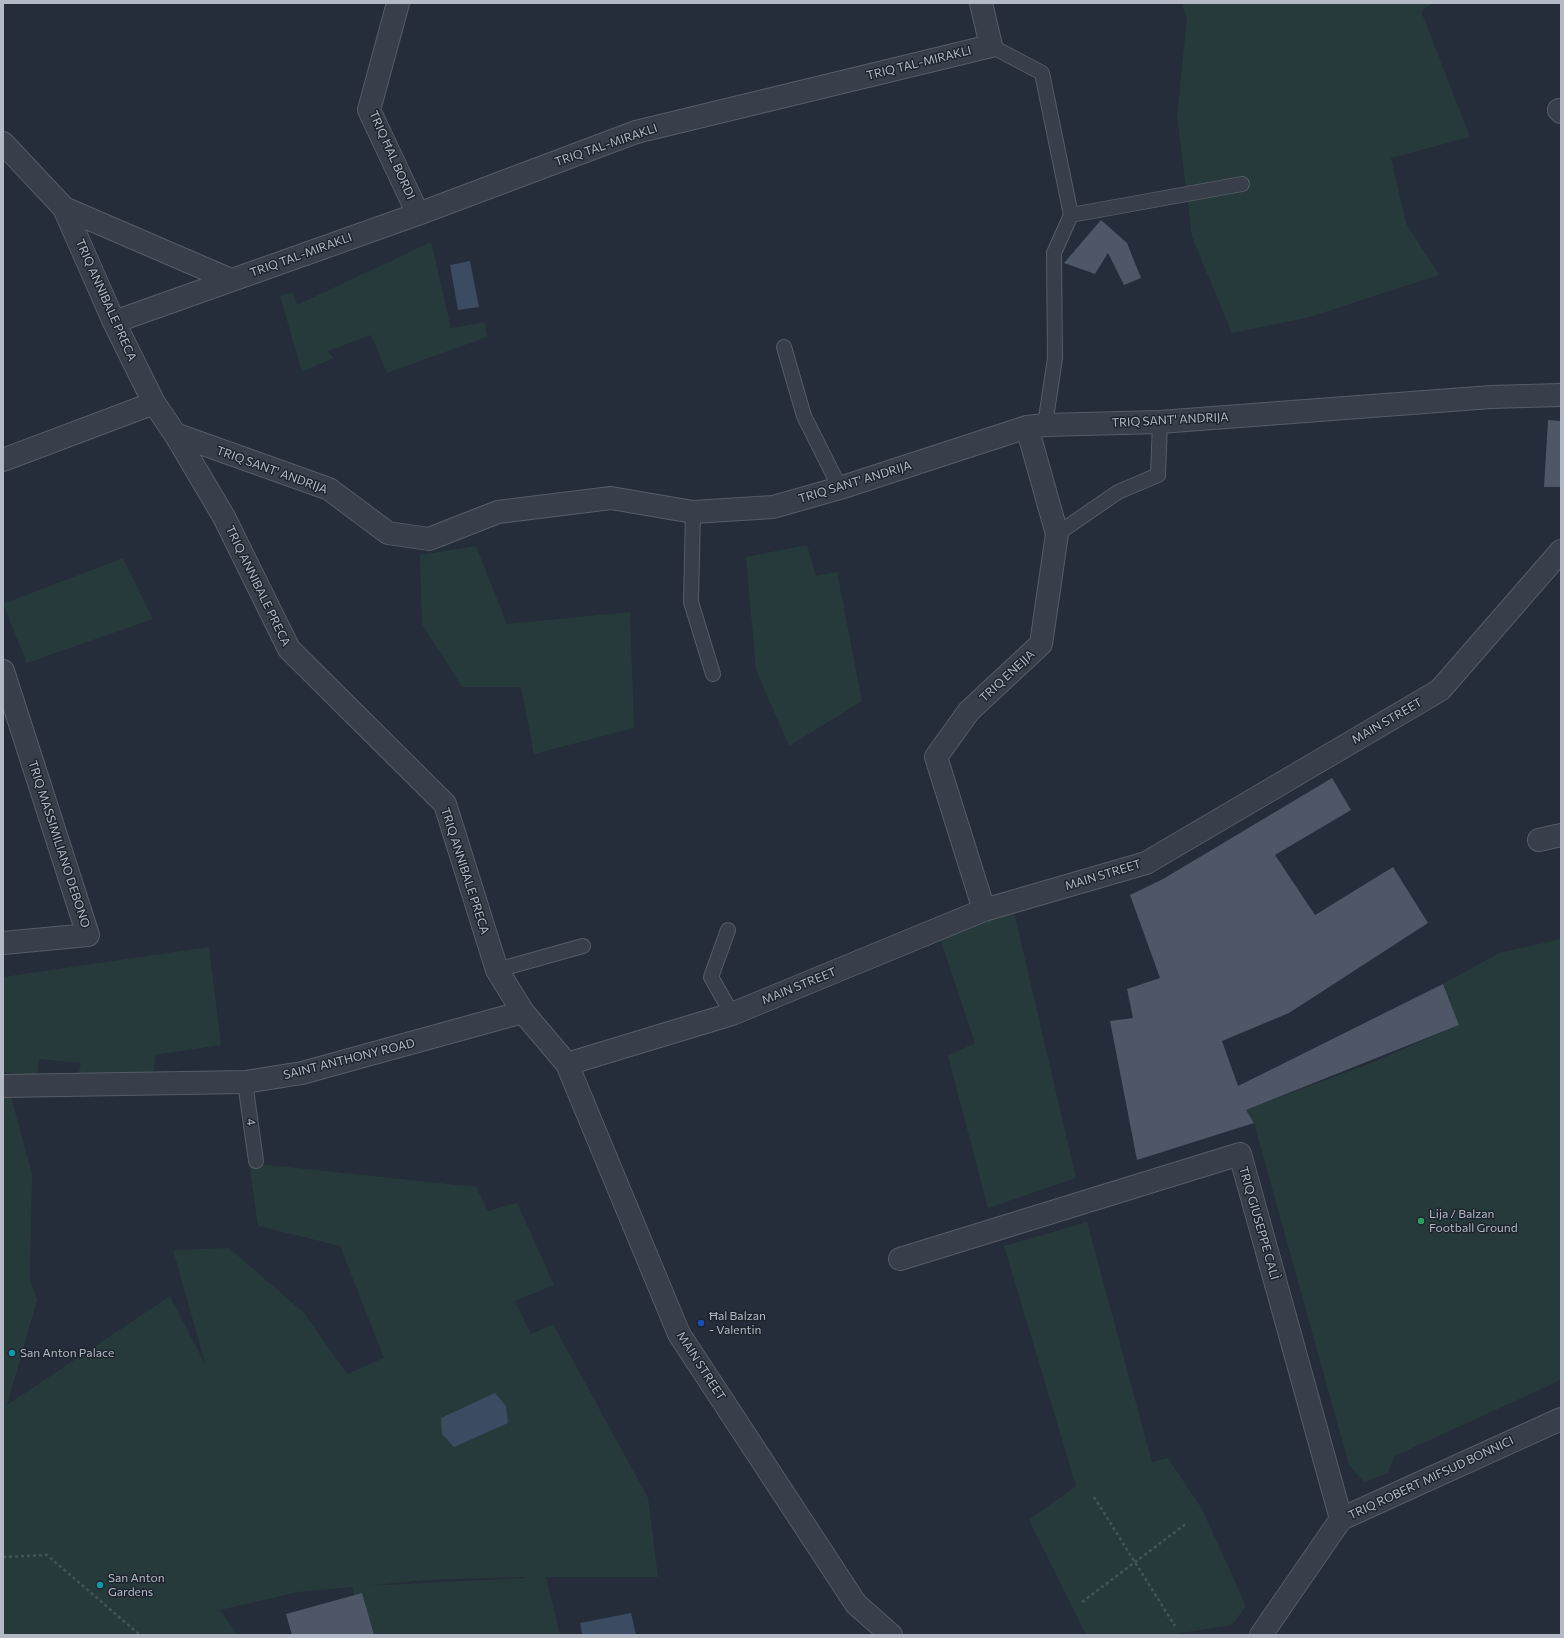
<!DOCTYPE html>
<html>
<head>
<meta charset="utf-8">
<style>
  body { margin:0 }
  #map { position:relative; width:1564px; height:1638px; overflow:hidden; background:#242d39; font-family:Commissioner,sans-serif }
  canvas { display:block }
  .frame { position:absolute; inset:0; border:4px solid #b3bac5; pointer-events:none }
</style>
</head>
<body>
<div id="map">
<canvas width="1564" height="1638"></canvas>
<div class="frame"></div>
</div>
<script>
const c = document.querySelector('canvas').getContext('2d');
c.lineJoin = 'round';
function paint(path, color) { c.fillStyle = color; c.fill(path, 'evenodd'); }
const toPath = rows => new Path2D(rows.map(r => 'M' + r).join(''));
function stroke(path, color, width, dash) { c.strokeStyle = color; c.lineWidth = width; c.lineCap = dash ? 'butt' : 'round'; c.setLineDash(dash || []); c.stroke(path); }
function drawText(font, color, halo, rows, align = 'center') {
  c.font = font + ' Commissioner,sans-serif'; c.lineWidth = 3; c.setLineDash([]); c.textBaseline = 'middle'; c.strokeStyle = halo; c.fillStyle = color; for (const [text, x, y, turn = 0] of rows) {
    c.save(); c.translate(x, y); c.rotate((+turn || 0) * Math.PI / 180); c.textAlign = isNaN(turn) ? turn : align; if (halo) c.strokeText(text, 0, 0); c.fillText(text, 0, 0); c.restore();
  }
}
paint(toPath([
  [1182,3,1433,3,1421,11,1470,137,1391,158,1406,223,1439,275,1310,317,1232,333,1192,237,1177,116,1187,18],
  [431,242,451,328,485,322,487,337,387,373,371,335,328,351,333,358,302,372,280,296,292,292,297,305],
  [807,545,816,576,837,572,862,701,789,746,756,670,746,557],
  [476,546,507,624,630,612,634,728,534,754,521,687,462,687,422,624,420,555],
  [123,558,153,619,27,663,3,604],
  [1014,912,1076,1178,988,1208,948,1056,975,1043,939,935],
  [1561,939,1561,1380,1395,1456,1388,1473,1364,1482,1349,1465,1254,1123,1246,1110,1371,1063,1459,1025,1443,984,1499,953],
  [209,947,221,1045,155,1055,153,1080,77,1081,81,1063,39,1059,37,1075,3,1072,3,977],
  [3,1093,10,1093,32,1174,30,1279,37,1300,7,1405,170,1296,206,1366,173,1250,229,1248,304,1313,347,1374,384,1358,340,1246,258,1226,249,1163,476,1187,488,1211,517,1203,554,1285,515,1301,531,1334,553,1324,648,1498,658,1577,546,1577,560,1635,365,1635,352,1587,298,1592,220,1610,238,1635,3,1635],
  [524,1577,524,1578,365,1586,426,1580],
  [1087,1222,1152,1462,1168,1458,1202,1509,1246,1606,1232,1625,1168,1635,1086,1635,1029,1520,1076,1486,1004,1246]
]), '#273a3b');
paint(toPath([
  [470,261,479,307,458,310,450,265],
  [495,1393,506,1406,508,1423,454,1447,442,1434,441,1418],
  [631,1613,636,1635,582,1635,580,1623]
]), '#3b4b61');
paint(toPath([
  [1101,220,1127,243,1141,278,1124,285,1108,253,1095,274,1064,263],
  [1548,420,1561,421,1561,487,1544,487],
  [1332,778,1351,810,1275,855,1315,915,1393,867,1428,923,1289,1013,1222,1041,1238,1086,1443,984,1459,1025,1246,1110,1254,1123,1137,1160,1110,1021,1133,1018,1127,989,1160,978,1130,895,1163,879],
  [362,1593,374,1635,292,1635,286,1614]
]), '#4d5765');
const lane = toPath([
  [991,46,1042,73,1071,215],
  [1071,215,1242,184],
  [784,347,804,416,840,488],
  [1045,425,1055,358,1054,253,1071,215],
  [693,512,691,602,713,674],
  [1057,534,1118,492,1158,475,1160,422],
  [728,930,711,977,732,1014],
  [497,970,583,946],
  [245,1082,256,1161]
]);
const street = toPath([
  [398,3,369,110,418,214],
  [1559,110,1561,112],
  [3,143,64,208,114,322,154,403,175,434,224,517,289,649,445,804,497,970,523,1012,567,1064,679,1334,856,1604,891,1635],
  [64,208,231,280],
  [114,322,418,214,636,132,991,46,981,3],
  [175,434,329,489,388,533,429,539,498,512,611,498,693,512,773,507,840,488,1027,427,1045,425,1160,422,1491,397,1561,395],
  [3,460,154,403],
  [3,671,88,935,3,943],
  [1539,840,1561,835],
  [984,910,936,757,969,711,1041,644,1057,534,1027,427],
  [567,1064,732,1014,984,910,1146,863,1440,690,1561,551],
  [3,1086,245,1082,302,1073,523,1012],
  [900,1259,1240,1154,1341,1519],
  [1261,1635,1341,1519,1561,1419]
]);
stroke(lane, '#565d68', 16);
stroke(street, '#565d68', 24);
stroke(toPath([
  [1094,1497,1175,1626],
  [3,1557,47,1555,140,1635],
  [1082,1602,1187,1523]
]), '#445558', 2.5, [3, 3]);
stroke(lane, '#383f4a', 14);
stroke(street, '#383f4a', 22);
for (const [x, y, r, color] of [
  [1421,1221,4,"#2e9e5b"],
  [701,1323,4,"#1a4fb4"],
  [12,1353,4,"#0f9aa8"],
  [100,1585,4,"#0f9aa8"]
]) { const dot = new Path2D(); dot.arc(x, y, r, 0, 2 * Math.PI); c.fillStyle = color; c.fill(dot); stroke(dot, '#1d242e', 1.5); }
drawText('12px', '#b3bac5', '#1d242e', [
  ["TRIQ TAL-MIRAKLI",919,63,-14],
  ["TRIQ TAL-MIRAKLI",606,145,-19],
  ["TRIQ ĦAL BORDI",392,155,66],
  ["TRIQ TAL-MIRAKLI",301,255,-20],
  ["TRIQ ANNIBALE PRECA",106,300,66],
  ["TRIQ SANT' ANDRIJA",1170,420,-3],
  ["TRIQ SANT' ANDRIJA",272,470,20],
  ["TRIQ SANT' ANDRIJA",855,482,-17],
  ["TRIQ ANNIBALE PRECA",258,586,64],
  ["TRIQ ENEJJA",1007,676,-43],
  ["MAIN STREET",1387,721,-30],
  ["TRIQ MASSIMILIANO DEBONO",59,844,72],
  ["TRIQ ANNIBALE PRECA",465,871,72],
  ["MAIN STREET",1103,875,-17],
  ["MAIN STREET",799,986,-22],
  ["SAINT ANTHONY ROAD",349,1059,-14],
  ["4",251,1122,82],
  ["TRIQ GIUSEPPE CALÌ",1259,1223,74],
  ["MAIN STREET",701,1366,57],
  ["TRIQ ROBERT MIFSUD BONNICI",1431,1478,-25]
]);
drawText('12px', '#b3bac5', '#1d242e', [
  ["Lija / Balzan",1429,1214],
  ["Football Ground",1429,1228],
  ["Ħal Balzan",709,1316],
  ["- Valentin",709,1330],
  ["San Anton Palace",20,1353],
  ["San Anton",108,1578],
  ["Gardens",108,1592]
], 'left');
</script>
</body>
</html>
